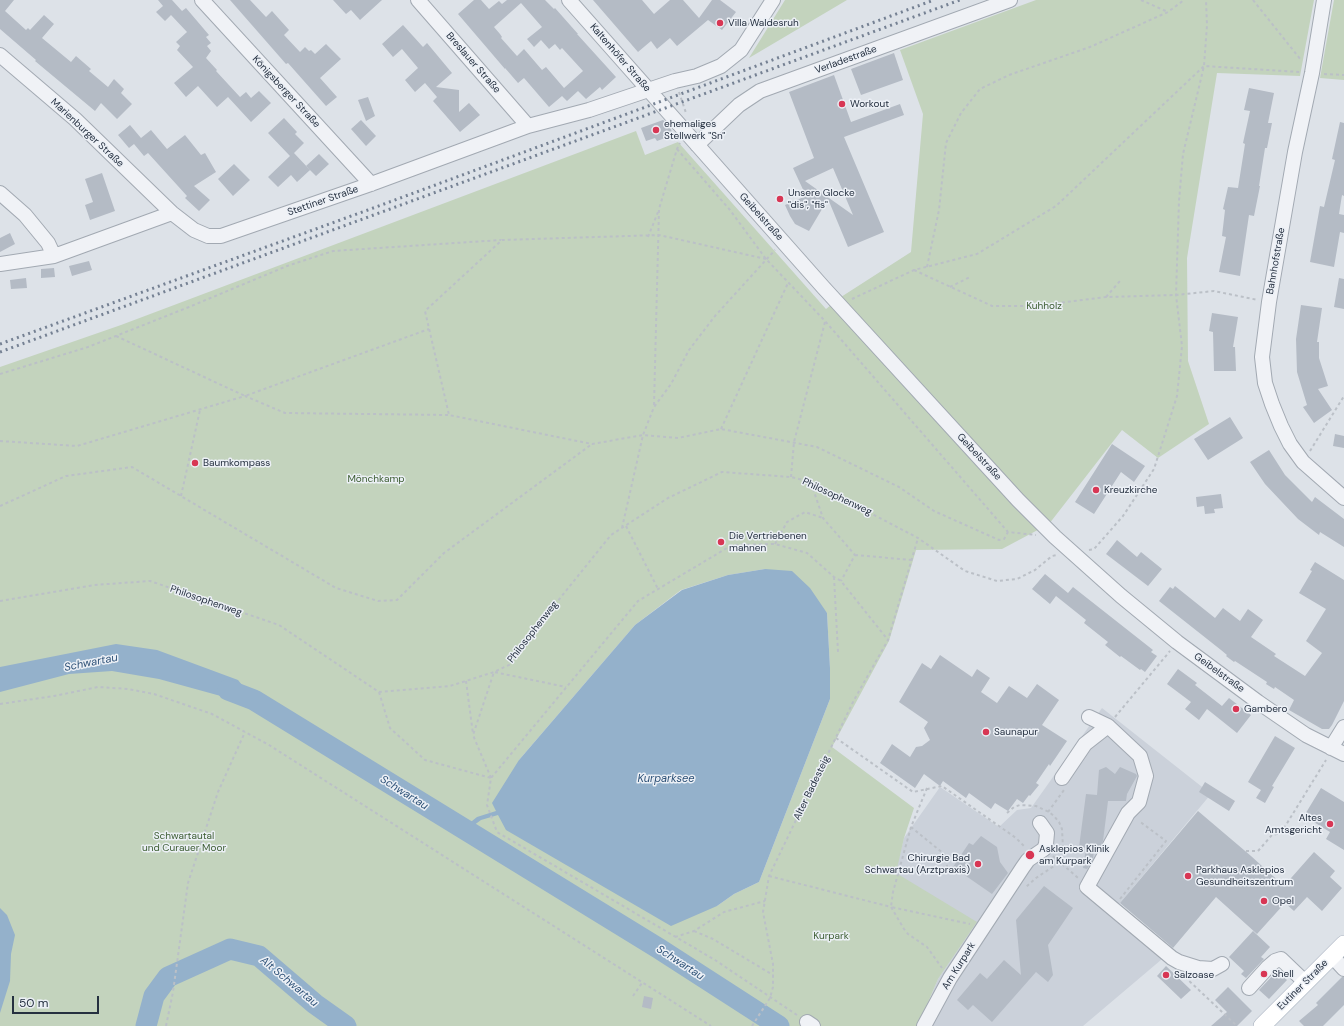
<!DOCTYPE html>
<html>
<head>
<meta charset="utf-8">
<style>
  body { margin:0 }
  #map { position:relative; width:1344px; height:1026px; overflow:hidden; background:#dde2e8; font-family:"DM Sans",sans-serif }
  canvas { display:block }
  .scale { position:absolute; left:12px; top:996px; width:87px; height:18px; box-sizing:border-box; border:2px solid #253040; border-top:0; padding-left:5px; font-size:12px; line-height:14px; white-space:nowrap; color:#253040; -webkit-text-stroke:3px #ecf0f6; paint-order:stroke }
</style>
</head>
<body>
<div id="map">
<canvas width="1344" height="1026"></canvas>
<div class="scale">50 m</div>
</div>
<script>
const c = document.querySelector('canvas').getContext('2d');
c.lineJoin = 'round';
function paint(path, color) { c.fillStyle = color; c.fill(path, 'evenodd'); }
const toPath = rows => new Path2D(rows.map(r => 'M' + r).join(''));
function stroke(path, color, width, dash) { c.strokeStyle = color; c.lineWidth = width; c.lineCap = dash ? 'butt' : 'round'; c.setLineDash(dash || []); c.stroke(path); }
function drawText(font, color, halo, rows, align = 'center') {
  c.font = font + ' "DM Sans",sans-serif'; c.lineWidth = 3; c.setLineDash([]); c.textBaseline = 'middle'; c.strokeStyle = halo; c.fillStyle = color; for (const [text, x, y, turn = 0] of rows) {
    c.save(); c.translate(x, y); c.rotate((+turn || 0) * Math.PI / 180); c.textAlign = isNaN(turn) ? turn : align; if (halo) c.strokeText(text, 0, 0); c.fillText(text, 0, 0); c.restore();
  }
}
paint(toPath([
  [1102,708,1211,794,1115,909,1168,954,1083,1026,918,1026,938,979,976,923,895,873,904,838,940,787,999,827,1017,810,1031,808]
]), '#cbd1da');
paint(toPath([
  [785,0,847,0,749,58],
  [1036,0,1314,0,1300,76,1217,73,1187,258,1188,361,1209,424,1158,458,1122,430,1049,524,1002,549,916,550,889,641,832,747,914,808,904,838,896,873,977,922,938,979,918,1026,0,1026,0,367,121,325,636,131,645,155,678,142,826,309,841,297,911,252,923,114,900,50],
  [765,569,827,613,830,668,830,699,759,882,734,894,717,906,519,760,635,625,681,590,728,575],
  [1334,0,1344,0,1344,80,1320,78]
]), '#c3d3bd');
paint(toPath([
  [765,569,792,571,810,588,827,613,830,668,830,699,759,882,734,894,717,906,671,926,506,830,498,815,481,820,466,831,462,829,477,817,496,811,492,803,519,760,635,625,682,590,728,575],
  [116,644,157,650,238,680,254,700,228,698,159,679,112,671,69,674,0,692,0,667],
  [0,908,7,915,15,935,11,954,10,981,0,1013],
  [168,977,155,1026,139,1026,152,987]
]), '#94b1cb');
stroke(toPath([
  [228,690,254,700,658,948,779,1026],
  [146,1026,154,996,168,977,230,949,259,956,315,1004,346,1026]
]), '#94b1cb', 21);
paint(toPath([
  [0,0,14,0,5,11,26,30,28,28,30,30,44,15,54,24,42,38,71,62,76,56,91,69,89,71,108,87,114,79,124,89,121,93,132,104,117,119,101,103,95,111,35,61,36,60,0,29],
  [158,0,172,0,182,11,186,8,209,35,206,37,211,43,207,46,211,51,206,58,217,70,216,71,240,97,246,92,251,98,259,91,271,103,251,122,228,97,217,107,198,86,186,97,174,83,193,67,177,50,180,46,176,42,187,32,171,15,165,21,156,12,163,6],
  [230,0,250,0,266,17,272,11,289,30,284,35,300,52,305,47,309,51,311,50,315,54,326,44,341,59,320,78,337,97,326,106,288,63,286,64],
  [333,0,382,0,360,20,351,10,346,14],
  [474,0,481,0,489,9,499,1,502,4,507,0,545,0,554,9,555,8,578,34,577,34,616,77,602,90,600,87,586,99,578,91,567,101,562,96,549,107,524,78,518,83,505,68,505,69,458,14],
  [521,3,542,27,527,39,534,47,541,40,549,49,555,44,560,50,562,48,583,71,564,88,546,67,542,70,524,49,517,56,501,38,502,37,500,34,494,27],
  [593,0,642,0,654,14,670,0,683,0,699,18,712,0,720,0,736,12,722,30,708,20,677,46,670,38,657,49,651,41,638,52],
  [403,25,423,47,427,43,452,73,436,87,459,90,459,112,469,103,480,115,460,132,433,101,437,97,425,83,415,92,405,80,418,68,402,49,393,57,382,44],
  [894,53,903,80,861,95,851,69],
  [834,75,851,122,900,104,904,115,844,137,884,232,848,247,828,199,809,231,795,224,790,216,785,205,806,196,793,168,814,158,789,92],
  [833,168,853,215,805,181],
  [1249,88,1274,93,1268,123,1272,123,1267,148,1265,148,1259,186,1260,186,1254,216,1249,215,1240,276,1219,272,1226,237,1222,236,1225,210,1223,209,1228,187,1238,188,1245,144,1243,143,1250,111,1244,110],
  [368,97,375,116,366,121,358,100],
  [284,118,297,132,295,134,304,143,294,153,310,170,297,182,291,175,278,187,268,177,290,156,268,133],
  [361,120,376,136,366,146,351,129],
  [663,120,669,125,672,132,664,135,665,138,657,141,655,138,646,141,641,128],
  [1340,122,1344,123,1344,196,1342,195,1339,214,1344,215,1344,233,1340,232,1334,267,1310,262,1320,206,1324,207,1335,160,1332,159],
  [130,125,141,138,151,130,167,149,185,135,201,155,205,153,216,172,194,186,210,200,199,211,185,198,187,196,148,153,144,156,134,144,129,148,118,135],
  [319,154,329,164,316,176,306,166],
  [234,164,250,180,233,196,218,179],
  [102,173,115,211,90,220,85,205,93,202,85,179],
  [10,233,15,244,0,252,0,238],
  [89,261,92,270,72,276,69,266],
  [54,268,55,277,41,278,41,269],
  [26,278,27,288,11,289,10,280],
  [1339,278,1344,279,1344,309,1334,307],
  [1301,305,1322,308,1317,342,1319,342,1319,358,1328,386,1318,389,1332,410,1314,423,1303,407,1307,405,1297,372,1296,339],
  [1212,313,1238,317,1233,347,1235,347,1236,371,1214,371,1213,332,1209,331],
  [1230,417,1243,438,1208,460,1194,439],
  [1335,434,1344,436,1344,448,1333,446],
  [1112,444,1145,466,1134,482,1121,472,1094,514,1075,502],
  [1269,450,1285,475,1312,502,1315,497,1344,519,1344,547,1320,532,1319,535,1298,519,1265,484,1250,462],
  [1221,494,1223,508,1214,509,1215,513,1205,514,1204,506,1197,507,1196,497],
  [1117,540,1137,557,1141,552,1162,569,1148,586,1106,554],
  [1315,562,1344,580,1344,701,1332,725,1329,729,1322,729,1289,710,1294,700,1275,687,1274,689,1266,684,1267,682,1235,661,1234,662,1226,656,1227,655,1221,650,1159,601,1170,587,1173,589,1175,586,1215,618,1223,608,1240,621,1248,609,1263,620,1251,637,1276,654,1274,656,1305,676,1322,653,1306,641,1326,609,1299,593,1312,571,1310,570],
  [1045,574,1068,593,1073,587,1153,650,1151,652,1157,656,1145,672,1141,669,1140,670,1121,656,1120,657,1105,645,1108,642,1084,623,1086,620,1056,596,1050,604,1032,589],
  [940,655,972,677,977,669,990,678,981,692,997,703,1009,686,1027,698,1037,684,1059,700,1042,725,1067,741,1050,766,1049,764,1036,783,1039,785,1030,796,1029,795,1023,803,1017,799,1008,811,995,803,991,809,969,793,966,798,943,781,940,786,924,774,915,788,880,763,892,744,910,757,916,747,922,746,930,740,924,728,928,722,899,702,922,663,931,669],
  [1178,669,1197,683,1195,685,1222,706,1229,698,1251,715,1237,733,1207,709,1199,720,1185,709,1191,702,1167,684],
  [1275,736,1295,748,1272,786,1274,787,1265,803,1256,798,1261,790,1248,782],
  [1106,767,1115,774,1120,767,1136,774,1137,776,1127,794,1126,801,1108,801,1103,841,1098,850,1094,849,1093,859,1087,869,1083,868,1086,848,1079,847,1086,794,1097,795,1099,770],
  [1205,782,1235,801,1229,811,1199,792],
  [1321,788,1344,802,1344,850,1326,839,1330,832,1304,816],
  [1198,811,1251,856,1284,886,1314,852,1335,871,1330,877,1342,888,1322,911,1307,897,1294,911,1285,903,1257,934,1216,897,1173,948,1120,903],
  [981,836,997,847,1000,862,1008,873,992,894,953,867,969,843,973,845],
  [1044,886,1073,908,1048,945,1053,975,1048,982,1036,972,992,1022,973,1005,968,1010,957,1000,980,973,987,979,1004,960,1021,975,1016,920],
  [1253,931,1270,947,1261,957,1264,959,1246,978,1241,974,1244,971,1229,957],
  [1166,966,1191,990,1181,999,1157,976],
  [1277,971,1287,980,1269,999,1259,990],
  [1342,977,1344,977,1344,1005,1323,1026,1304,1026,1299,1021,1318,1005,1316,1003],
  [1228,987,1252,1011,1237,1026,1211,1026,1227,1012,1215,1000],
  [644,996,653,998,651,1009,642,1007]
]), '#b4bbc5');
const minor = toPath([
  [202,0,371,184],
  [418,0,528,126],
  [569,0,823,287,1018,500,1055,537,1121,596,1177,642,1258,702,1306,735,1344,754],
  [1324,0,1312,73,1295,152,1269,302,1262,357,1265,383,1272,404,1281,426,1290,444,1303,462,1344,498],
  [0,55,75,119,172,213,194,230,208,236,221,236,371,184,528,126,589,110,675,81,697,76,721,66,741,50,773,0],
  [697,145,739,105,760,91,1010,0],
  [0,193,25,215,48,243,54,256],
  [0,264,54,256,172,213],
  [1089,717,1108,726],
  [1331,748,1344,727],
  [1062,778,1085,744,1108,726,1140,756,1146,776,1139,802,1128,813,1087,887,1172,958,1179,962,1198,968,1213,969,1222,964],
  [1332,956,1344,969],
  [1249,988,1268,967,1275,961,1281,959,1305,982],
  [807,1022,813,1026],
  [924,1026,950,978,1023,867,1028,860,1044,849,1046,844,1047,833,1040,823]
]);
const major = toPath([
  [1262,1026,1344,944]
]);
stroke(minor, '#a2a9b2', 16);
stroke(major, '#9ba6b5', 18);
stroke(toPath([
  [1141,0,1168,12],
  [1253,0,1301,60],
  [1324,74,1344,75],
  [679,92,686,113],
  [677,149,730,210,766,259,825,321,1008,532,1036,535],
  [648,237,658,212],
  [766,259,659,235,502,240,425,311,449,415,592,444,643,435,678,438,721,429,817,447,899,487,934,511,999,540,1004,539,1008,532],
  [927,267,939,210,946,143,961,113,980,89,1009,75,1090,47,1168,12,1184,0],
  [914,270,992,306,1034,306,1106,297,1176,295,1214,291,1258,300],
  [950,287,970,277],
  [1106,297,1120,281],
  [852,299,914,270,977,254,1056,206,1204,66,1300,72],
  [116,336,245,396,429,329],
  [0,374,88,347,189,307,287,266,333,251,501,240],
  [654,405,659,209,677,149,680,143],
  [721,429,788,283],
  [0,441,77,446,245,396,285,413,449,415],
  [1310,451,1344,396],
  [791,477,794,442,825,322],
  [811,483,823,518,855,555,841,581],
  [181,496,200,410],
  [0,506,66,476,132,467,336,588,378,601,397,600,444,553,592,444],
  [626,526,658,589],
  [622,528,643,435,654,407,671,384,689,350,715,316,775,250],
  [775,544,787,522,805,512,823,518],
  [1089,550,1094,549,1123,516,1154,469,1177,396,1182,346,1176,295,1179,201,1183,154,1204,66,1207,25,1206,0],
  [855,555,912,560],
  [834,577,838,652],
  [0,601,94,585,150,581,279,625,379,692,450,686,494,672,511,664,544,618,611,535,668,498,722,472,791,477,811,482,918,538,965,571,997,581,1017,579,1035,570,1052,556,1057,555],
  [466,681,473,734],
  [379,692,390,728,425,760,491,778],
  [0,704,54,696,98,687,128,689,154,694,212,714,269,745,711,1026],
  [1115,717,1170,651],
  [836,738,913,792,942,786,1016,838,1025,847],
  [491,778,473,735,494,672,566,687],
  [927,788,911,827,944,854,949,874],
  [1048,812,1064,790],
  [1007,813,1014,807,1020,805,1036,806,1049,812,1054,816,1059,822,1062,829,1063,848,1058,860,1054,866,1036,878,1026,887],
  [911,827,893,892,891,907,970,924],
  [1246,851,1258,851,1272,835,1281,833,1326,760],
  [1053,856,1078,878],
  [769,876,891,907,904,929,908,934,927,947,942,968],
  [1120,899,1166,841,1139,821],
  [694,931,713,939,773,975],
  [675,937,694,931,724,912,765,901],
  [1185,977,1237,1026],
  [633,996,642,983],
  [797,1015,715,960,497,832,487,805,491,778,638,601,732,545,775,544,807,553,834,577,841,581,888,640],
  [166,1026,173,992,188,883,218,792,245,732],
  [752,1026,770,998,773,987,773,964,763,912,769,876,854,700,888,640,918,538]
]), '#bbc0c7', 2, [3, 3]);
stroke(minor, '#f0f2f6', 14);
stroke(major, '#fff', 17);
stroke(toPath([
  [0,344,376,207,934,0],
  [0,352,960,0]
]), '#758193', 3, [2, 4]);
for (const [x, y, r, color] of [
  [720,23,4,"#d83654"],
  [842,104,4,"#d83654"],
  [656,130,4,"#d83654"],
  [780,199,4,"#d83654"],
  [195,463,4,"#d83654"],
  [1096,490,4,"#d83654"],
  [721,542,4,"#d83654"],
  [1236,709,4,"#d83654"],
  [986,732,4,"#d83654"],
  [1330,824,4,"#d83654"],
  [1030,855,5,"#d83654"],
  [978,864,4,"#d83654"],
  [1188,876,4,"#d83654"],
  [1264,901,4,"#d83654"],
  [1264,974,4,"#d83654"],
  [1166,975,4,"#d83654"]
]) { const dot = new Path2D(); dot.arc(x, y, r, 0, 2 * Math.PI); c.fillStyle = color; c.fill(dot); stroke(dot, '#ecf0f6', 1.5); }
drawText('10px', '#253040', '#ecf0f6', [
  ["Villa Waldesruh",728,23],
  ["Workout",850,104],
  ["ehemaliges",664,124],
  ["Stellwerk \"Sn\"",664,136],
  ["Unsere Glocke",788,193],
  ["\"dis\", \"fis\"",788,205],
  ["Baumkompass",203,463],
  ["Kreuzkirche",1104,490],
  ["Die Vertriebenen",729,536],
  ["mahnen",729,548],
  ["Gambero",1244,709],
  ["Saunapur",994,732],
  ["Altes",1322,818,"right"],
  ["Amtsgericht",1322,830,"right"],
  ["Asklepios Klinik",1039,849],
  ["am Kurpark",1039,861],
  ["Chirurgie Bad",970,858,"right"],
  ["Schwartau (Arztpraxis)",970,870,"right"],
  ["Parkhaus Asklepios",1196,870],
  ["Gesundheitszentrum",1196,882],
  ["Opel",1272,901],
  ["Shell",1272,974],
  ["Salzoase",1174,975]
], 'left');
drawText('10px', '#253040', '#ecf0f6', [
  ["Kaltenhöfer Straße",620,58,49],
  ["Verladestraße",846,60,-20],
  ["Breslauer Straße",473,63,49],
  ["Königsberger Straße",286,92,47],
  ["Marienburger Straße",87,133,43],
  ["Stettiner Straße",323,201,-19],
  ["Geibelstraße",761,217,48],
  ["Bahnhofstraße",1276,261,-80],
  ["Geibelstraße",979,457,47],
  ["Philosophenweg",837,497,25],
  ["Philosophenweg",206,601,19],
  ["Philosophenweg",533,632,-52],
  ["Geibelstraße",1219,673,36],
  ["Alter Badesteig",812,788,-64],
  ["Am Kurpark",959,966,-58],
  ["Eutiner Straße",1303,985,-45]
]);
drawText('10px', '#3b5c31', '#ecf0f6', [
  ["Kuhholz",1044,306],
  ["Mönchkamp",376,479],
  ["Schwartautal",184,836],
  ["und Curauer Moor",184,848],
  ["Kurpark",831,936]
]);
drawText('italic 11px', '#2c5076', '#ecf0f6', [
  ["Schwartau",91,663,-11],
  ["Kurparksee",666,779],
  ["Schwartau",404,793,32],
  ["Schwartau",680,963,33],
  ["Alt Schwartau",289,982,40]
]);
</script>
</body>
</html>
